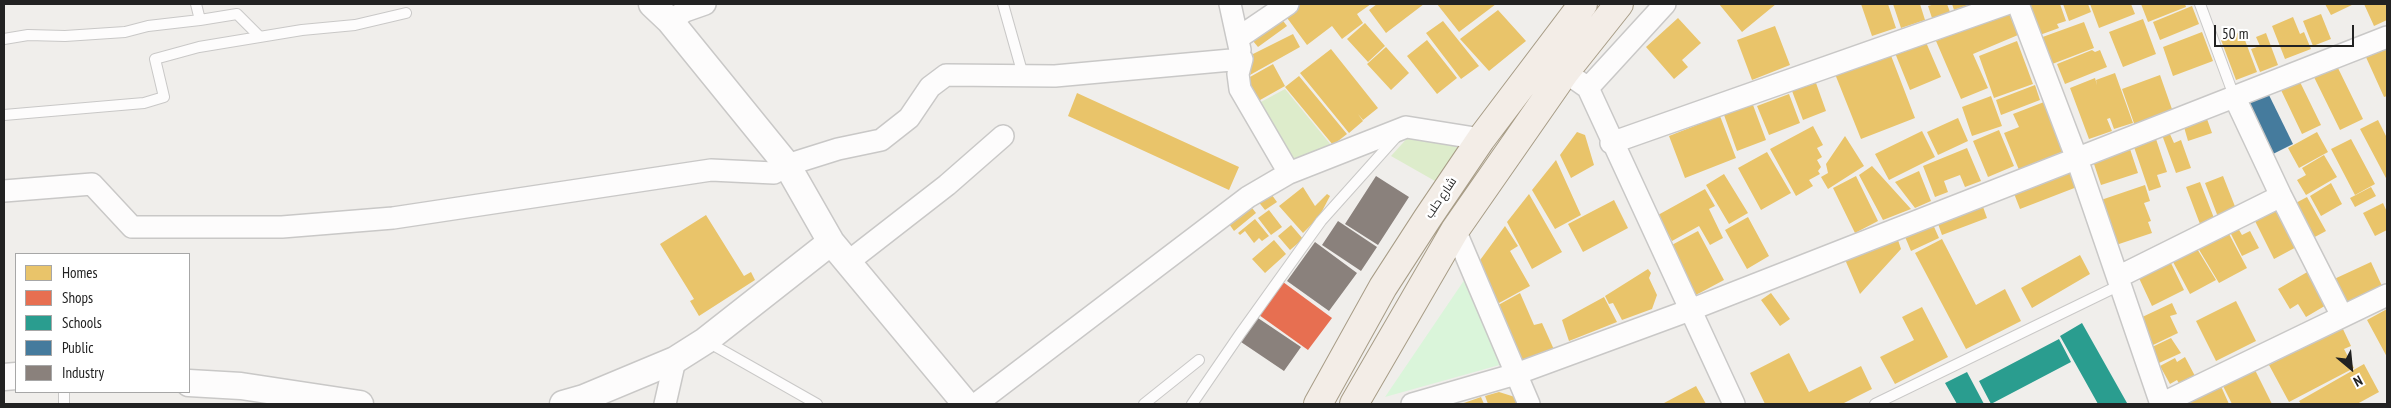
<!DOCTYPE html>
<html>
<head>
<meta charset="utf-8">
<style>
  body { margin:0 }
  #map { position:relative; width:2391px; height:408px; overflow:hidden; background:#f0eeeb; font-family:"PT Sans Narrow",sans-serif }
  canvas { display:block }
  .frame { position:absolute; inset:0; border:5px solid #222; pointer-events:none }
  .legend { position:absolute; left:15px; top:253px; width:175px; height:140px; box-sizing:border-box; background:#fff; border:1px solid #a7a7a7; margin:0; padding:6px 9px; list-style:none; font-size:15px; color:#222 }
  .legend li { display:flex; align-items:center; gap:10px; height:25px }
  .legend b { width:25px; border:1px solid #a7a7a7 }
  .north { position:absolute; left:2326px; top:343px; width:50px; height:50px; -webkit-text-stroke:4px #fff; paint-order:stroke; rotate:152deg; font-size:14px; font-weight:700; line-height:20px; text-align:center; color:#222 }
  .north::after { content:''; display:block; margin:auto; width:18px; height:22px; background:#222; clip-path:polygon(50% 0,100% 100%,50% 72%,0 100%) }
  .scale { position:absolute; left:2214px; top:25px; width:140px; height:22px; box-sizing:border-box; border:2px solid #222; border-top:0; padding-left:6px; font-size:15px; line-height:18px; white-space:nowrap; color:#222; -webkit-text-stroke:4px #fff; paint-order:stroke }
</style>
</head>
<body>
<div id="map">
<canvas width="2391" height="408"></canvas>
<div class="frame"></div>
<ul class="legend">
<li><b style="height:14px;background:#e9c46a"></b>Homes</li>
<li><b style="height:14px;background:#e76f51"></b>Shops</li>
<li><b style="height:14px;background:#2a9d8f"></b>Schools</li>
<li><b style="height:14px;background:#457b9d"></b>Public</li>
<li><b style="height:14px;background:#8a817c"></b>Industry</li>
</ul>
<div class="north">N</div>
<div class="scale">50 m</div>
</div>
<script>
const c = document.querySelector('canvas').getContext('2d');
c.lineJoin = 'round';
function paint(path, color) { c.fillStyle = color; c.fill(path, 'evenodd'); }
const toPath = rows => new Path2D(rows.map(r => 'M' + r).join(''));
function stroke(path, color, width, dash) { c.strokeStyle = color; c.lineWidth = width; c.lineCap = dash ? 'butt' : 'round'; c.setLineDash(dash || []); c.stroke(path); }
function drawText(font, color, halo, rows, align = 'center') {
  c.font = font + ' "PT Sans Narrow",Cairo,sans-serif'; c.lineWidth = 5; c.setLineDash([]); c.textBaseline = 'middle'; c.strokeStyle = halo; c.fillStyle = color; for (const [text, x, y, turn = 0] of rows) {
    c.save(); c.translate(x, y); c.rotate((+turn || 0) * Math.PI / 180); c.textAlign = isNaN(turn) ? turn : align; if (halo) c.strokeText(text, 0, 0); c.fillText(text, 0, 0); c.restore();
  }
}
paint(toPath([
  [1285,89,1331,145,1290,160,1259,103],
  [1411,134,1462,148,1435,181,1391,156]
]), '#ddeccb');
paint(toPath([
  [1467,276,1503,364,1385,397]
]), '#daf5da');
paint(toPath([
  [1293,4,1371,4,1357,14,1363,23,1342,39,1332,26,1307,45,1282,11],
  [1377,4,1424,4,1386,33,1369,10],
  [1437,4,1496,4,1459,32],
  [1719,4,1776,4,1742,32],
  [1861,4,1888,4,1896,28,1872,36],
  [1893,4,1920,4,1925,20,1901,28],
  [1935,4,1947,4,1950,12,1932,18,1928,6],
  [1952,4,1971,4,1954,10],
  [2034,4,2060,4,2066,21,2057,24,2059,28,2037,36,2026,6],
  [2063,4,2088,4,2091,12,2069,21],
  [2090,4,2131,4,2135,14,2099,28],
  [2141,4,2185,4,2186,7,2148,22],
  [2325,4,2354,4,2331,15],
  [2364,4,2387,4,2387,20,2374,26],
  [2192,6,2199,24,2160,40,2153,22],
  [1498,10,1526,41,1489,71,1460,39],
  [2008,11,2018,35,1973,54,1988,88,1961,99,1936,41],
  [1277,13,1287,26,1258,47,1248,35],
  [2321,14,2331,39,2313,46,2303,21],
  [2293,17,2300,34,2304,32,2311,49,2285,59,2272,26],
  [1678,18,1701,43,1682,60,1688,67,1674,79,1646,47],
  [2143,19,2156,54,2123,67,2109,32],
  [1443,21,1479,66,1461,79,1426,33],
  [2084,22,2094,48,2047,66,2037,39],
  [1365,23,1385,46,1368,62,1347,39],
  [1775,26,1790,65,1752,80,1737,40],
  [2202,32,2213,61,2173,76,2163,47],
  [2238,33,2240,37,2243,35,2257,72,2236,80,2221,40],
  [2266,33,2278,65,2260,72,2251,49,2260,46,2256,37],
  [1293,34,1300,47,1250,75,1253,54],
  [1427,40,1457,78,1437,94,1407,56],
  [1925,40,1941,77,1910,90,1895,53],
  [2017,41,2033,84,1994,98,1979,56],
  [2387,45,2387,96,2384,97,2365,55],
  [1386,47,1409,73,1391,90,1367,64],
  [1331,49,1378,108,1363,120,1358,114,1363,121,1349,133,1300,73],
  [2092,50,2095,52,2100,50,2107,67,2065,84,2057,64],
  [1890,53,1915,118,1861,139,1835,74],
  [1273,64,1285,86,1253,104,1241,82],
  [2336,64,2363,119,2340,130,2313,75],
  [2115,73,2133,123,2114,129,2110,118,2107,119,2112,131,2089,139,2070,88,2095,78,2097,85,2096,80],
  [2160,75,2173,112,2135,126,2122,89],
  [1299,76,1347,134,1333,145,1285,87],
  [2300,82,2321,125,2302,134,2281,90],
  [1816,83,1826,111,1803,120,1792,91],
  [2035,85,2040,100,2001,115,1996,100],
  [1077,93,1239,167,1229,190,1068,116],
  [1789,94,1800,123,1769,135,1757,106],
  [1991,96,2002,126,1972,136,1962,107],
  [2044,102,2064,151,2019,170,2004,133,2019,127,2013,114],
  [1753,105,1766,140,1737,151,1724,115],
  [1720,116,1736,158,1685,178,1669,136],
  [1958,118,1968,141,1938,155,1927,132],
  [2207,119,2212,133,2188,141,2184,127],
  [2378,120,2387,138,2387,180,2360,129],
  [1813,126,1823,145,1817,148,1822,157,1817,160,1821,167,1818,171,1820,174,1809,180,1813,186,1796,196,1770,149],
  [1999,130,2014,166,1988,177,1973,141],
  [1922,131,1935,157,1889,180,1875,154],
  [1577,132,1585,135,1594,165,1571,178,1560,155],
  [2169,132,2174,143,2181,140,2191,168,2176,173,2162,135],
  [2317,132,2328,152,2299,168,2288,148],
  [1845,136,1864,166,1828,189,1821,177,1828,173,1826,164],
  [2156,139,2167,172,2157,175,2161,187,2149,191,2134,147],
  [2351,139,2375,184,2355,195,2331,149],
  [1967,148,1981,181,1965,187,1960,175,1944,181,1948,192,1935,197,1923,166],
  [2130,149,2138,173,2101,185,2093,161],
  [1767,152,1791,193,1761,210,1738,168],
  [2324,155,2337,177,2306,195,2297,180,2306,175,2302,168],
  [1556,160,1581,215,1555,229,1532,190],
  [1872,166,1911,209,1883,220,1859,175],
  [2070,169,2077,187,2020,209,2013,191],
  [1919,171,1931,201,1915,208,1895,182],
  [1724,174,1748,213,1729,224,1706,185],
  [1856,176,1878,221,1855,233,1833,188],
  [2223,176,2236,209,2218,217,2205,183],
  [2200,182,2214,218,2200,224,2186,187],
  [2331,183,2342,204,2321,216,2310,196],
  [2145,185,2150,201,2144,203,2151,221,2148,222,2152,233,2116,245,2101,200],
  [1303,187,1315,206,1327,194,1330,196,1319,217,1303,233,1279,206],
  [2371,187,2376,196,2355,207,2350,198],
  [1705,189,1715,206,1709,209,1723,238,1710,245,1699,226,1672,241,1658,215],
  [1269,191,1277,202,1265,210,1257,200],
  [1529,194,1562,252,1532,269,1507,222],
  [2307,197,2326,231,2311,239,2292,205],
  [1614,200,1628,228,1583,252,1568,224],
  [2281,203,2302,244,2274,259,2253,217],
  [2383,203,2387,212,2387,230,2375,236,2363,213],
  [1249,204,1256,213,1234,231,1227,221],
  [1982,204,1987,218,1942,235,1937,221],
  [1269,210,1282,227,1271,235,1258,218],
  [706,215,744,276,751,272,755,280,699,316,690,301,694,299,660,244],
  [1748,217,1769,256,1747,269,1725,230],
  [1255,219,1269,236,1262,241,1259,238,1254,243,1245,231,1240,235,1238,233],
  [1931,220,1939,238,1911,251,1903,232],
  [1291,225,1303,239,1290,250,1278,236],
  [1505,226,1518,246,1510,251,1530,286,1490,308,1475,267],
  [2238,228,2242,235,2250,231,2259,248,2242,256,2230,232],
  [1698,231,1724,280,1694,296,1668,247],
  [2228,232,2247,268,2219,283,2198,248],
  [1896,234,1901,249,1860,294,1843,255],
  [1942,239,1976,305,2005,289,2021,321,1966,349,1915,253],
  [1274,240,1286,254,1265,273,1252,259],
  [2196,247,2216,280,2190,294,2172,260],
  [2080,255,2090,274,2032,308,2021,288],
  [2170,261,2184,290,2152,306,2138,276],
  [2371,262,2382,286,2343,304,2332,280],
  [1648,269,1651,273,1649,278,1657,295,1652,309,1622,320,1613,303,1609,304,1605,296],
  [2309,271,2328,304,2306,317,2298,304,2290,309,2278,289],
  [1520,293,1534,325,1542,323,1556,354,1515,370,1491,309],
  [1771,293,1790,319,1780,326,1761,300],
  [1604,297,1617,322,1569,341,1562,320],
  [2236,301,2256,341,2216,361,2196,321],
  [2172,303,2177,314,2170,316,2178,333,2151,346,2138,319],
  [1922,307,1948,357,1895,384,1880,357,1914,340,1902,317],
  [2387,309,2387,357,2367,320],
  [2342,327,2351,346,2344,349,2354,368,2289,402,2269,365],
  [2171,338,2181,353,2159,363,2152,347],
  [1789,353,1809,392,1861,366,1872,389,1842,404,1765,404,1750,373],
  [2185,357,2195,376,2180,385,2177,380,2170,384,2160,366,2175,358,2177,362],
  [2364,364,2379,392,2357,404,2301,404,2299,401],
  [2254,368,2272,404,2232,404,2222,384],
  [2220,384,2229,404,2176,404],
  [1696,386,1706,404,1665,404,1664,403],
  [1499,392,1515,397,1518,404,1488,404,1485,396],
  [1481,397,1484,404,1461,404]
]), '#e9c46a');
paint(toPath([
  [1283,282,1332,318,1308,350,1259,315]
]), '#e76f51');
paint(toPath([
  [2082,323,2127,403,2125,404,2098,404,2060,336],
  [2059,339,2071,362,1991,404,1979,381],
  [1967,372,1984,404,1957,404,1945,383]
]), '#2a9d8f');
paint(toPath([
  [2267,91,2293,144,2267,157,2241,104]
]), '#457b9d');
paint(toPath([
  [1376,176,1409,197,1378,245,1345,224],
  [1338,221,1377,247,1361,271,1322,245],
  [1315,242,1357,273,1329,311,1287,281],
  [1258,318,1301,347,1284,371,1241,342]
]), '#8a817c');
const service = toPath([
  [196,4,200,20],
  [1003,4,1023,75],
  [2200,4,2234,96],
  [4,39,28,35,65,36,125,32,148,26,200,20,237,14,260,37],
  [4,115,144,103,164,97,155,59,199,47,302,30,355,25,406,13],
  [706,341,817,404],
  [64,404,64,392],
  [1144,404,1199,360],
  [1192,404,1240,334,1321,221,1398,135],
  [1875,404,2120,285]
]);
const minor = toPath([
  [1230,4,1240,50],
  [2018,4,2077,159,2161,404],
  [670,21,685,11,705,4],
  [1238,38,1288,4],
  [1554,64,1588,88,1734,404],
  [1588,88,1665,4],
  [2234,96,2281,196,2342,316],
  [1611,143,2006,4],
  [4,191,92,184,132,227,282,227,393,218,711,170,774,173,787,165,838,149,881,140,909,118,930,87,946,75,1055,76,1242,59,1238,74,1240,89,1289,173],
  [1455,230,1529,404],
  [848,262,947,185,1003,136],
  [2118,277,2281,196],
  [665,404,675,360],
  [976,404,1248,197,1289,173,1406,127,1481,139],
  [1412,404,1516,374,1690,310,2387,37],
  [2161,404,2387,295]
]);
const tertiary = toPath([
  [652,4,670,21,787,165,831,242,966,404],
  [4,377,16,376],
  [189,383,241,386,360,404],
  [563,404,584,398,675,360,705,341,831,242]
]);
const primary = toPath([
  [1318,404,1383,287,1427,219,1481,139,1583,4],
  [1354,404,1455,230,1565,72,1619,4]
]);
stroke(service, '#c9c8c7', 12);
stroke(minor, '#c9c8c7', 24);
stroke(tertiary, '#c9c8c7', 29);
stroke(primary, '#a79c86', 30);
stroke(service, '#fdfcfc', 10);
stroke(minor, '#fdfcfc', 21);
stroke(tertiary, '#fdfcfc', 26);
stroke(primary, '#f3ede7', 28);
drawText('12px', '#222', '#fff', [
  ["شارع حلب",1441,198,-56]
]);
</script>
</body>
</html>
